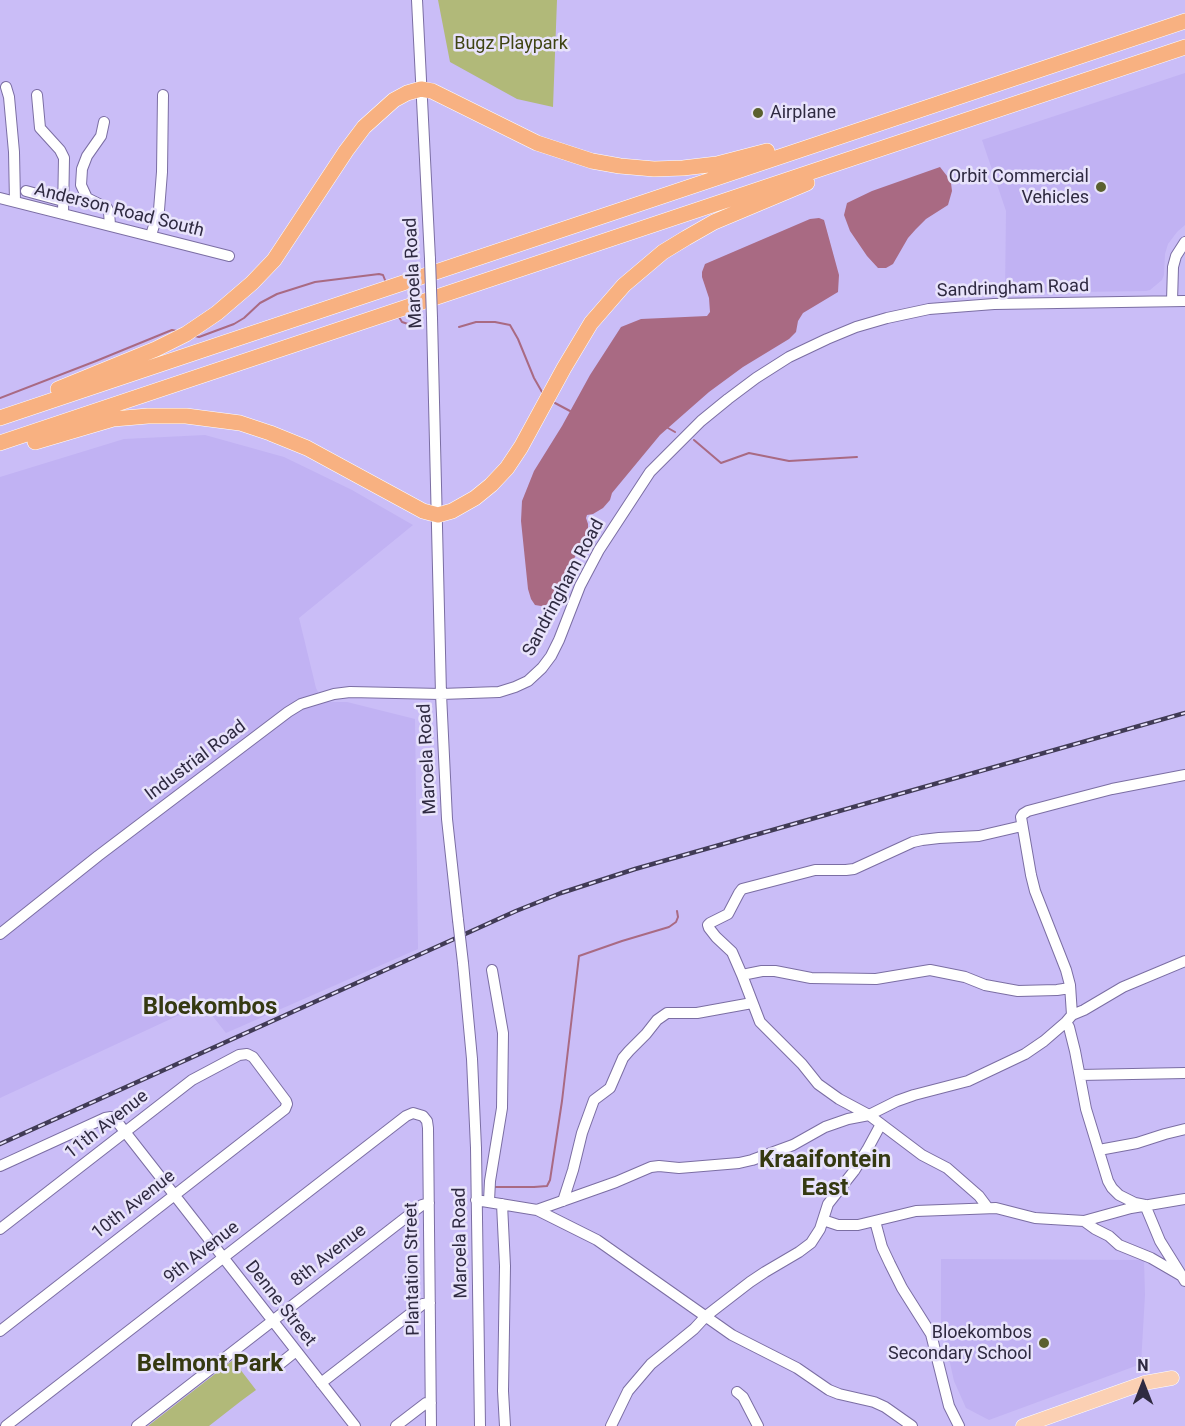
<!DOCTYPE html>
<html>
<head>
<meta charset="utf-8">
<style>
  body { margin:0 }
  #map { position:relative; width:1185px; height:1426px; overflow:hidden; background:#cabdf7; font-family:Roboto,sans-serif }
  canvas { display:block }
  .north { position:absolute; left:1113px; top:1354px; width:60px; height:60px; -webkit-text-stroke:4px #e8e3fb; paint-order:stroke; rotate:0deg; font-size:16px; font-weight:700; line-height:24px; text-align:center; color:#2f2a41 }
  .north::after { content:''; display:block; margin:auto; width:21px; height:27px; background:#2f2a41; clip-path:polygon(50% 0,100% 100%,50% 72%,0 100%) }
</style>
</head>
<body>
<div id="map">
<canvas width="1185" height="1426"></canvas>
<div class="north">N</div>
</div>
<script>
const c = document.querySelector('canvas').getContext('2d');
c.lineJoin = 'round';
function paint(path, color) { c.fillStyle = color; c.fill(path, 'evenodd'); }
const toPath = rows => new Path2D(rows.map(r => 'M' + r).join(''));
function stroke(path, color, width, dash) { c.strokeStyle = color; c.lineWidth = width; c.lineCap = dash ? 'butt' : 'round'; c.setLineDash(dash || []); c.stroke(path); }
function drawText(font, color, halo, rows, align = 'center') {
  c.font = font + ' Roboto,sans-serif'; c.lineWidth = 5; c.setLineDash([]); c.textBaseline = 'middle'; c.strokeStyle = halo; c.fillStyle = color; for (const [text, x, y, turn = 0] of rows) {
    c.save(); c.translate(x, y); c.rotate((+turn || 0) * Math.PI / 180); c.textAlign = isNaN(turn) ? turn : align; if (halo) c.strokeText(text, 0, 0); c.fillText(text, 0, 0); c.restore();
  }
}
paint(toPath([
  [1185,73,1185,225,1177,232,1168,244,1165,254,1164,275,1162,280,1150,290,1146,291,1005,293,1006,211,982,140],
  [205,435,284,457,352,490,413,525,299,618,316,688,323,702,347,702,415,719,418,949,226,1033,203,1004,0,1098,0,477,124,439],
  [941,1259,1144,1260,1145,1295,1141,1364,989,1420,966,1408,954,1381,941,1322]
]), '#c1b2f3');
paint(toPath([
  [438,0,557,0,553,107,517,99,450,62],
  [233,1360,256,1390,241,1401,209,1426,148,1426]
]), '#b1b979');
paint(toPath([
  [940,167,947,176,951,183,952,191,948,205,926,219,916,229,908,238,893,264,886,268,878,268,867,256,850,231,844,215,847,203,872,191],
  [819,218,824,220,839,275,838,292,803,313,798,321,796,332,789,339,743,367,709,392,660,435,612,493,610,500,603,508,593,514,587,515,586,518,588,524,588,532,565,576,554,601,546,605,541,606,535,605,531,599,528,589,521,521,522,501,534,471,562,426,590,375,621,327,641,319,707,316,710,312,709,298,702,277,702,272,705,264,810,219]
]), '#a96a83');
stroke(toPath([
  [399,317,402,322,408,324],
  [459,327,476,322,495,322,510,325,518,339,534,378,542,392],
  [195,336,199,337,234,324,244,318,260,303,277,294,315,282,379,274,383,275,385,280],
  [0,398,96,361,167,332,172,330,177,331],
  [555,403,570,411],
  [668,428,675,432],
  [694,440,721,463,749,453,789,461,857,457],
  [494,1187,534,1187,547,1186,550,1180,562,1101,579,956,622,941,669,927,676,922,678,917,677,911]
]), '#a96a83', 2);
const minor = toPath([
  [417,0,430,259],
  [6,87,9,97,14,152,15,202],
  [37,95,40,128,60,150,64,158,63,214],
  [104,122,101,136,87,156,82,169,81,185,87,198,107,208,109,212,110,225],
  [26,191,63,201],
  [0,198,229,256],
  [151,235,159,210,162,172,163,95],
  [1172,301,1173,267,1176,256,1185,242],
  [432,318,441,694,447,819,458,920],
  [0,934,98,856,288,712,301,704,334,694,350,692,441,694,499,692,515,687,528,681,542,668,551,656,559,640,580,586,599,550,650,472,701,421,728,399,756,378,789,357,827,339,856,327,887,318,929,309,994,304,1185,301],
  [463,963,472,1059,476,1148,480,1426],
  [742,975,762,971,775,971,811,978,876,979,930,970,965,977,985,985,1018,991,1057,990,1070,988],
  [1072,1015,1070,985,1066,970,1035,891,1031,875,1021,817,1023,814,1028,811,1062,802,1112,789,1185,775],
  [1066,1022,1069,1027,1075,1051,1086,1109,1108,1181,1112,1188,1119,1195,1135,1203,1145,1205,1160,1241,1185,1281],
  [1080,1075,1185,1073],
  [1099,1150,1137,1143,1165,1134,1185,1129],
  [0,1166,105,1118,111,1117,115,1119,355,1426],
  [476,1200,537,1210,597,1240,732,1335,797,1368,829,1390,839,1394,874,1402,885,1407,912,1426],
  [489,1201,490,1181,502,1108,503,1033,492,970],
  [563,1201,573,1170,582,1133,594,1100,610,1088,623,1058,629,1051,646,1034,657,1020,667,1013,697,1013,752,1003],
  [502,1204,505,1266,503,1391,505,1426],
  [988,1208,979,1196,947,1168,922,1155,869,1115,839,1099,818,1084,802,1064,760,1022,742,975,732,952,716,937,709,928,708,925,710,923,728,914,739,893,742,889,815,870,846,870,854,869,913,842,922,840,939,838,979,836,1022,826],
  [537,1210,616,1182,651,1167,659,1166,679,1168,739,1163,752,1160,793,1145,825,1127,848,1119,869,1115,897,1101,914,1095,968,1081,1025,1054,1044,1041,1066,1022,1072,1015,1084,1010,1123,987,1185,961],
  [823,1220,838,1225,858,1225,916,1211,996,1208,1035,1218,1084,1221,1131,1208,1185,1199],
  [875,1221,882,1247,890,1264,902,1288,931,1334,949,1406,959,1426],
  [1084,1221,1095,1229,1109,1236,1119,1245,1151,1258,1182,1276],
  [0,1229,192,1080,239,1055,247,1054,253,1057,286,1101,287,1104,285,1109,0,1331],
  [281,1363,296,1351],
  [321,1383,423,1304,430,1303],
  [737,1392,743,1397,758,1426],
  [6,1426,406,1116,413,1113,423,1116,427,1121,428,1128,431,1426],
  [137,1426,422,1205,429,1203],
  [396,1426,426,1403,431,1403],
  [611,1426,628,1391,651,1364,694,1329,706,1316,750,1282,765,1272,799,1252,811,1243,820,1229,828,1204,854,1171,867,1150,881,1124]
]);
const major = toPath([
  [1023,1426,1144,1383,1172,1378]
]);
const highway = toPath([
  [58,389,156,349,186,334,217,313,252,283,274,260,346,151,364,127,394,100,407,93,421,89,432,91,537,143,592,161,620,166,654,169,683,168,717,164,767,151],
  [0,418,1185,21],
  [35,442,113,419,148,416,186,416,240,423,270,433,307,448,423,511,438,515,452,511,475,498,491,485,507,468,521,447,564,368,591,323,624,285,663,252,686,238,714,222,807,183],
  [0,443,1185,47]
]);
stroke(minor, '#7b6ea3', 12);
stroke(major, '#fff', 15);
stroke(highway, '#fff', 16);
stroke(minor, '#fff', 10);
stroke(major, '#fbd0b3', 14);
stroke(highway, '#f8b181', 15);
const rail = toPath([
  [0,1144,516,911,561,893,635,869,1185,713]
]);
stroke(rail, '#413b56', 4.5);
stroke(rail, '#e8e3fb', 2, [7]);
const minorBridge = toPath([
  [430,259,432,318],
  [458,920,463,963]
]);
stroke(minorBridge, '#7b6ea3', 12, []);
stroke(minorBridge, '#fff', 10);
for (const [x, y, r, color] of [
  [758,113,6,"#5a602e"],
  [1101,187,6,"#5a602e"],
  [1044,1343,6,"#5a602e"]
]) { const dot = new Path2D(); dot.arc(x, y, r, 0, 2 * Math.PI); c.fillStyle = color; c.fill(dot); stroke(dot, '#e8e3fb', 2); }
drawText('18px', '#3f4413', '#e8e3fb', [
  ["Bugz Playpark",511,44]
]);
drawText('18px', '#2f2a41', '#e8e3fb', [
  ["Airplane",770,113,"left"],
  ["Orbit Commercial",1089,177],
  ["Vehicles",1089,198],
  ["Bloekombos",1032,1333],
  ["Secondary School",1032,1354]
], 'right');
drawText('18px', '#2f2a41', '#e8e3fb', [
  ["Anderson Road South",119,211,14],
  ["Maroela Road",414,273,-93],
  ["Sandringham Road",1013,289,-2],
  ["Sandringham Road",564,588,-62],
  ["Maroela Road",428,759,-93],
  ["Industrial Road",196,761,-37],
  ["11th Avenue",107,1125,-38],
  ["10th Avenue",134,1205,-38],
  ["Maroela Road",461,1243,-91],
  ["9th Avenue",202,1253,-38],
  ["8th Avenue",329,1256,-38],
  ["Plantation Street",413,1269,-91],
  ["Denne Street",280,1304,52]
]);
drawText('bold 24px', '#353911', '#e8e3fb', [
  ["Bloekombos",210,1008],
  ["Kraaifontein",825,1161],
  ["East",825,1189],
  ["Belmont Park",210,1365]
]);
</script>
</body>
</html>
